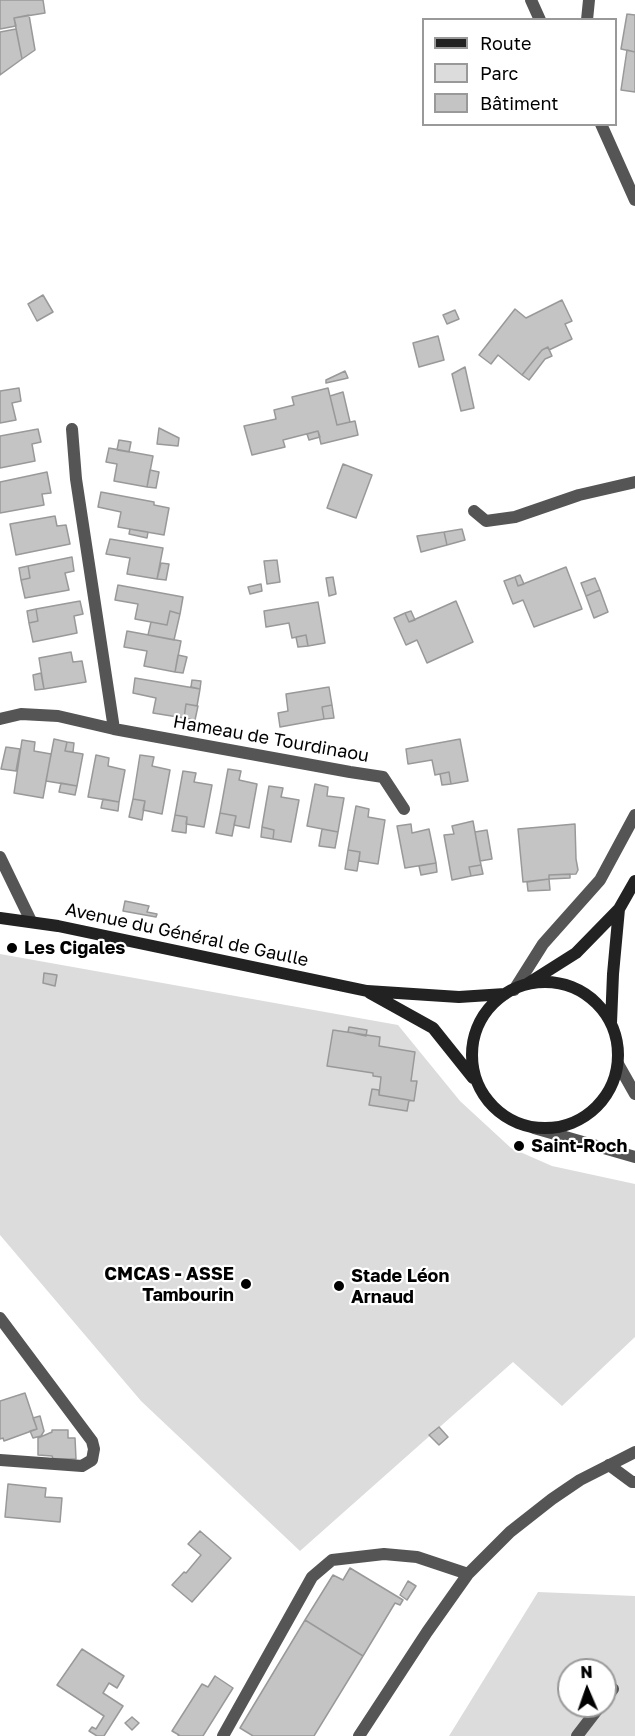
<!DOCTYPE html>
<html>
<head>
<meta charset="utf-8">
<style>
  body { margin:0 }
  #map { position:relative; width:635px; height:1736px; overflow:hidden; background:#fff; font-family:"Golos Text",sans-serif }
  canvas { display:block }
  .legend { position:absolute; left:422px; top:18px; width:195px; height:108px; box-sizing:border-box; background:#fff; border:2px solid #999; margin:0; padding:8px 10px; list-style:none; font-size:18px; color:#000 }
  .legend li { display:flex; align-items:center; gap:12px; height:30px }
  .legend b { width:30px; border:2px solid #999 }
  .north { position:absolute; left:557px; top:1658px; width:60px; height:60px; box-sizing:border-box; background:#fff; border:2px solid #999; border-radius:50%; rotate:358deg; font-size:16px; font-weight:700; line-height:24px; text-align:center; color:#000 }
  .north::after { content:''; display:block; margin:auto; width:21px; height:27px; background:#000; clip-path:polygon(50% 0,100% 100%,50% 72%,0 100%) }
</style>
</head>
<body>
<div id="map">
<canvas width="635" height="1736"></canvas>
<ul class="legend">
<li><b style="height:8px;background:#222"></b>Route</li>
<li><b style="height:16px;background:#dcdcdc"></b>Parc</li>
<li><b style="height:16px;background:#c4c4c4"></b>Bâtiment</li>
</ul>
<div class="north">N</div>
</div>
<script>
const c = document.querySelector('canvas').getContext('2d');
c.lineJoin = 'round';
function paint(path, color) { c.fillStyle = color; c.fill(path, 'evenodd'); }
const toPath = rows => new Path2D(rows.map(r => 'M' + r).join(''));
function stroke(path, color, width, dash) { c.strokeStyle = color; c.lineWidth = width; c.lineCap = dash ? 'butt' : 'round'; c.setLineDash(dash || []); c.stroke(path); }
function drawText(font, color, halo, rows, align = 'center') {
  c.font = font + ' "Golos Text",sans-serif'; c.lineWidth = 4.5; c.setLineDash([]); c.textBaseline = 'middle'; c.strokeStyle = halo; c.fillStyle = color; for (const [text, x, y, turn = 0] of rows) {
    c.save(); c.translate(x, y); c.rotate((+turn || 0) * Math.PI / 180); c.textAlign = isNaN(turn) ? turn : align; if (halo) c.strokeText(text, 0, 0); c.fillText(text, 0, 0); c.restore();
  }
}
paint(toPath([
  [0,954,398,1025,460,1101,511,1148,552,1166,635,1184,635,1337,562,1406,513,1362,300,1551,141,1401,0,1235],
  [538,1592,635,1596,635,1736,449,1736],
  [569,1670,605,1670,605,1706,569,1706]
]), '#dcdcdc');
const building = toPath([
  [0,0,43,0,45,13,14,18,16,26,0,29,0,0],
  [627,14,635,15,635,52,621,49,627,14],
  [29,15,35,50,22,59,14,18,29,15],
  [16,29,22,59,0,75,0,32,16,29],
  [627,50,635,52,635,92,621,90,627,50],
  [43,295,53,312,37,321,28,304,43,295],
  [562,300,572,321,565,324,572,339,549,350,548,347,542,350,522,375,498,355,491,364,479,355,515,309,526,318,562,300],
  [455,310,459,319,447,324,443,315,455,310],
  [438,336,444,360,419,367,413,343,438,336],
  [548,347,552,356,545,359,529,380,522,375,542,350,548,347],
  [465,367,474,408,461,411,452,374,465,367],
  [345,371,348,378,326,383,326,380,345,371],
  [19,388,21,401,12,403,16,420,0,423,0,391,19,388],
  [328,388,337,425,355,421,358,435,321,444,318,431,283,440,285,447,252,455,244,426,276,419,274,410,294,405,292,397,328,388],
  [343,392,350,422,337,425,330,396,343,392],
  [159,428,179,438,178,446,157,444,159,428],
  [38,429,41,442,32,444,35,461,0,468,0,436,38,429],
  [318,431,320,437,309,440,307,434,318,431],
  [119,440,131,442,129,452,117,450,119,440],
  [109,448,153,456,147,487,114,481,117,464,106,462,109,448],
  [343,464,372,475,356,518,327,508,343,464],
  [150,470,159,472,156,488,147,487,150,470],
  [47,472,51,493,42,494,44,505,0,513,0,482,47,472],
  [101,492,154,502,154,505,169,508,164,535,118,527,121,512,98,507,101,492],
  [55,516,57,526,66,525,70,544,16,555,10,524,55,516],
  [130,529,148,532,147,538,129,534,130,529],
  [462,529,465,540,447,545,444,532,462,529],
  [444,532,447,545,421,552,417,536,444,532],
  [110,539,163,548,157,579,127,574,130,558,106,554,110,539],
  [72,557,74,571,65,573,69,590,25,598,21,580,30,578,28,566,72,557],
  [277,560,280,582,267,584,264,561,277,560],
  [161,563,169,564,166,580,157,579,161,563],
  [28,566,30,578,21,580,19,568,28,566],
  [566,567,582,609,534,627,523,600,513,604,504,581,515,577,518,586,566,567],
  [520,575,524,584,518,586,515,577,520,575],
  [333,577,336,594,329,596,326,578,333,577],
  [595,578,600,590,586,596,581,583,595,578],
  [261,584,262,591,250,594,248,587,261,584],
  [118,585,183,597,180,614,170,611,167,625,135,619,138,604,115,600,118,585],
  [600,590,608,612,594,618,586,596,600,590],
  [80,601,83,614,74,616,77,633,33,642,29,623,38,621,36,609,80,601],
  [456,601,473,642,427,663,417,640,406,645,394,618,405,613,409,622,456,601],
  [318,602,325,643,308,646,306,635,292,638,289,623,266,627,264,611,318,602],
  [36,609,38,621,29,623,27,611,36,609],
  [170,611,180,614,174,640,148,635,151,622,167,625,170,611],
  [411,611,415,620,409,622,405,613,411,611],
  [127,631,181,641,175,672,144,666,147,651,124,647,127,631],
  [306,635,308,646,298,647,296,637,306,635],
  [71,652,73,662,82,661,86,682,44,689,39,658,71,652],
  [178,655,187,657,183,673,175,672,178,655],
  [41,673,44,689,35,690,33,675,41,673],
  [135,678,200,689,197,706,186,704,184,718,153,713,156,698,133,693,135,678],
  [192,680,201,681,200,689,191,687,192,680],
  [329,687,332,705,322,707,324,719,280,727,278,713,288,711,286,694,329,687],
  [186,704,198,706,195,720,184,718,186,704],
  [332,705,334,718,324,719,322,707,332,705],
  [54,739,67,742,65,751,83,754,77,786,46,781,54,739],
  [460,739,468,781,451,784,449,772,435,775,432,760,408,764,406,749,460,739],
  [22,740,35,742,34,751,51,754,43,798,14,793,22,740],
  [67,742,74,743,73,752,65,751,67,742],
  [6,747,20,749,16,771,1,769,6,747],
  [96,755,109,758,108,766,125,770,119,802,88,797,96,755],
  [140,755,154,757,152,766,170,770,162,814,143,810,145,801,133,799,140,755],
  [228,769,241,771,239,780,257,784,249,828,234,825,236,816,220,813,228,769],
  [183,771,196,773,194,782,212,785,204,827,186,824,187,817,175,815,183,771],
  [449,772,451,784,442,785,440,774,449,772],
  [61,783,77,786,75,795,59,792,61,783],
  [315,784,328,787,327,796,344,798,338,832,307,826,315,784],
  [269,786,283,788,281,797,299,800,291,842,273,839,274,830,262,827,269,786],
  [103,799,119,802,118,811,101,808,103,799],
  [133,799,145,801,142,820,129,817,133,799],
  [356,806,369,809,368,817,385,820,378,864,359,861,360,852,348,850,356,806],
  [220,813,236,816,232,836,216,833,220,813],
  [175,815,187,817,186,833,172,831,175,815],
  [473,821,481,865,469,867,471,876,452,880,444,835,454,834,452,826,473,821],
  [411,824,412,833,429,829,436,863,405,868,397,826,411,824],
  [575,824,576,859,578,870,576,874,549,875,549,879,523,882,518,829,575,824],
  [262,827,274,830,273,839,261,837,262,827],
  [322,829,338,832,335,848,319,846,322,829],
  [487,830,492,859,480,861,475,832,487,830],
  [348,850,360,852,357,871,345,869,348,850],
  [436,863,437,872,421,875,419,866,436,863],
  [481,865,483,874,471,876,469,867,481,865],
  [570,874,570,878,549,879,549,875,570,874],
  [549,879,550,890,528,891,527,882,549,879],
  [125,901,149,906,147,912,157,914,156,917,123,911,125,901],
  [44,973,57,975,55,986,43,983,44,973],
  [349,1027,367,1030,366,1036,348,1032,349,1027],
  [333,1030,380,1037,379,1046,415,1052,411,1081,417,1081,414,1101,379,1095,381,1077,373,1076,373,1073,327,1066,333,1030],
  [372,1089,379,1090,379,1095,409,1100,407,1111,369,1105,372,1089],
  [25,1393,37,1429,4,1441,3,1438,0,1439,0,1401,25,1393],
  [40,1416,44,1431,41,1436,33,1438,30,1431,37,1429,33,1418,40,1416],
  [439,1427,448,1437,439,1445,429,1435,439,1427],
  [52,1430,68,1430,68,1438,75,1438,76,1459,53,1459,52,1456,38,1455,38,1438,52,1432,52,1430],
  [8,1484,46,1488,45,1497,62,1498,60,1522,5,1517,8,1484],
  [200,1531,231,1558,192,1602,172,1585,184,1572,186,1573,201,1555,188,1544,200,1531],
  [350,1568,403,1600,400,1605,395,1603,363,1656,305,1620,333,1575,343,1580,350,1568],
  [408,1581,416,1586,407,1600,400,1595,408,1581],
  [305,1620,363,1656,314,1736,253,1736,240,1728,305,1620],
  [82,1649,124,1676,117,1688,109,1683,103,1693,123,1706,104,1736,97,1736,89,1731,92,1727,96,1729,104,1716,57,1685,82,1649],
  [215,1676,233,1688,203,1736,178,1736,179,1735,172,1731,202,1684,208,1687,215,1676],
  [132,1717,139,1723,132,1730,125,1723,132,1717]
]);
paint(building, '#c4c4c4');
stroke(building, '#999', 1.5);
stroke(toPath([
  [609,1465,632,1482,635,1482],
  [605,1699,613,1689],
  [577,1736,600,1706]
]), '#555', 12);
stroke(toPath([
  [531,0,540,20],
  [587,20,589,0],
  [601,124,635,200],
  [474,511,486,521,515,517,579,495,635,482],
  [0,719,21,714,58,716,114,729,76,479,72,429],
  [114,729,350,772,383,777,404,809],
  [0,857,31,921],
  [514,990,543,944,600,880,635,815],
  [618,1064,635,1094],
  [534,1128,635,1157],
  [0,1318,92,1441,94,1449,92,1460,82,1466,0,1460],
  [223,1736,312,1577,332,1560,384,1554,417,1557,468,1574],
  [359,1736,427,1632,468,1574,510,1532,552,1499,580,1480,635,1452]
]), '#555', 12);
stroke(toPath([
  [0,918,58,926,367,991,459,997,505,994],
  '472 1055a73 73 0 1 1 146 0a73 73 0 1 1-146 0Z',
  [527,984,576,953,619,909,635,881],
  [370,993,433,1028,473,1078],
  [611,1023,613,974,619,909]
]), '#222', 12);
for (const [x, y, r, color] of [
  [12,948,6,"#000"],
  [519,1146,6,"#000"],
  [246,1284,6,"#000"],
  [339,1286,6,"#000"]
]) { const dot = new Path2D(); dot.arc(x, y, r, 0, 2 * Math.PI); c.fillStyle = color; c.fill(dot); stroke(dot, '#fff', 2); }
drawText('18px', '#000', '#fff', [
  ["Hameau de Tourdinaou",271,739,10],
  ["Avenue du Général de Gaulle",187,935,12]
]);
drawText('bold 18px', '#000', '#fff', [
  ["Les Cigales",24,948],
  ["Saint-Roch",531,1146],
  ["CMCAS - ASSE",234,1274,"right"],
  ["Tambourin",234,1295,"right"],
  ["Stade Léon",351,1276],
  ["Arnaud",351,1297]
], 'left');
</script>
</body>
</html>
